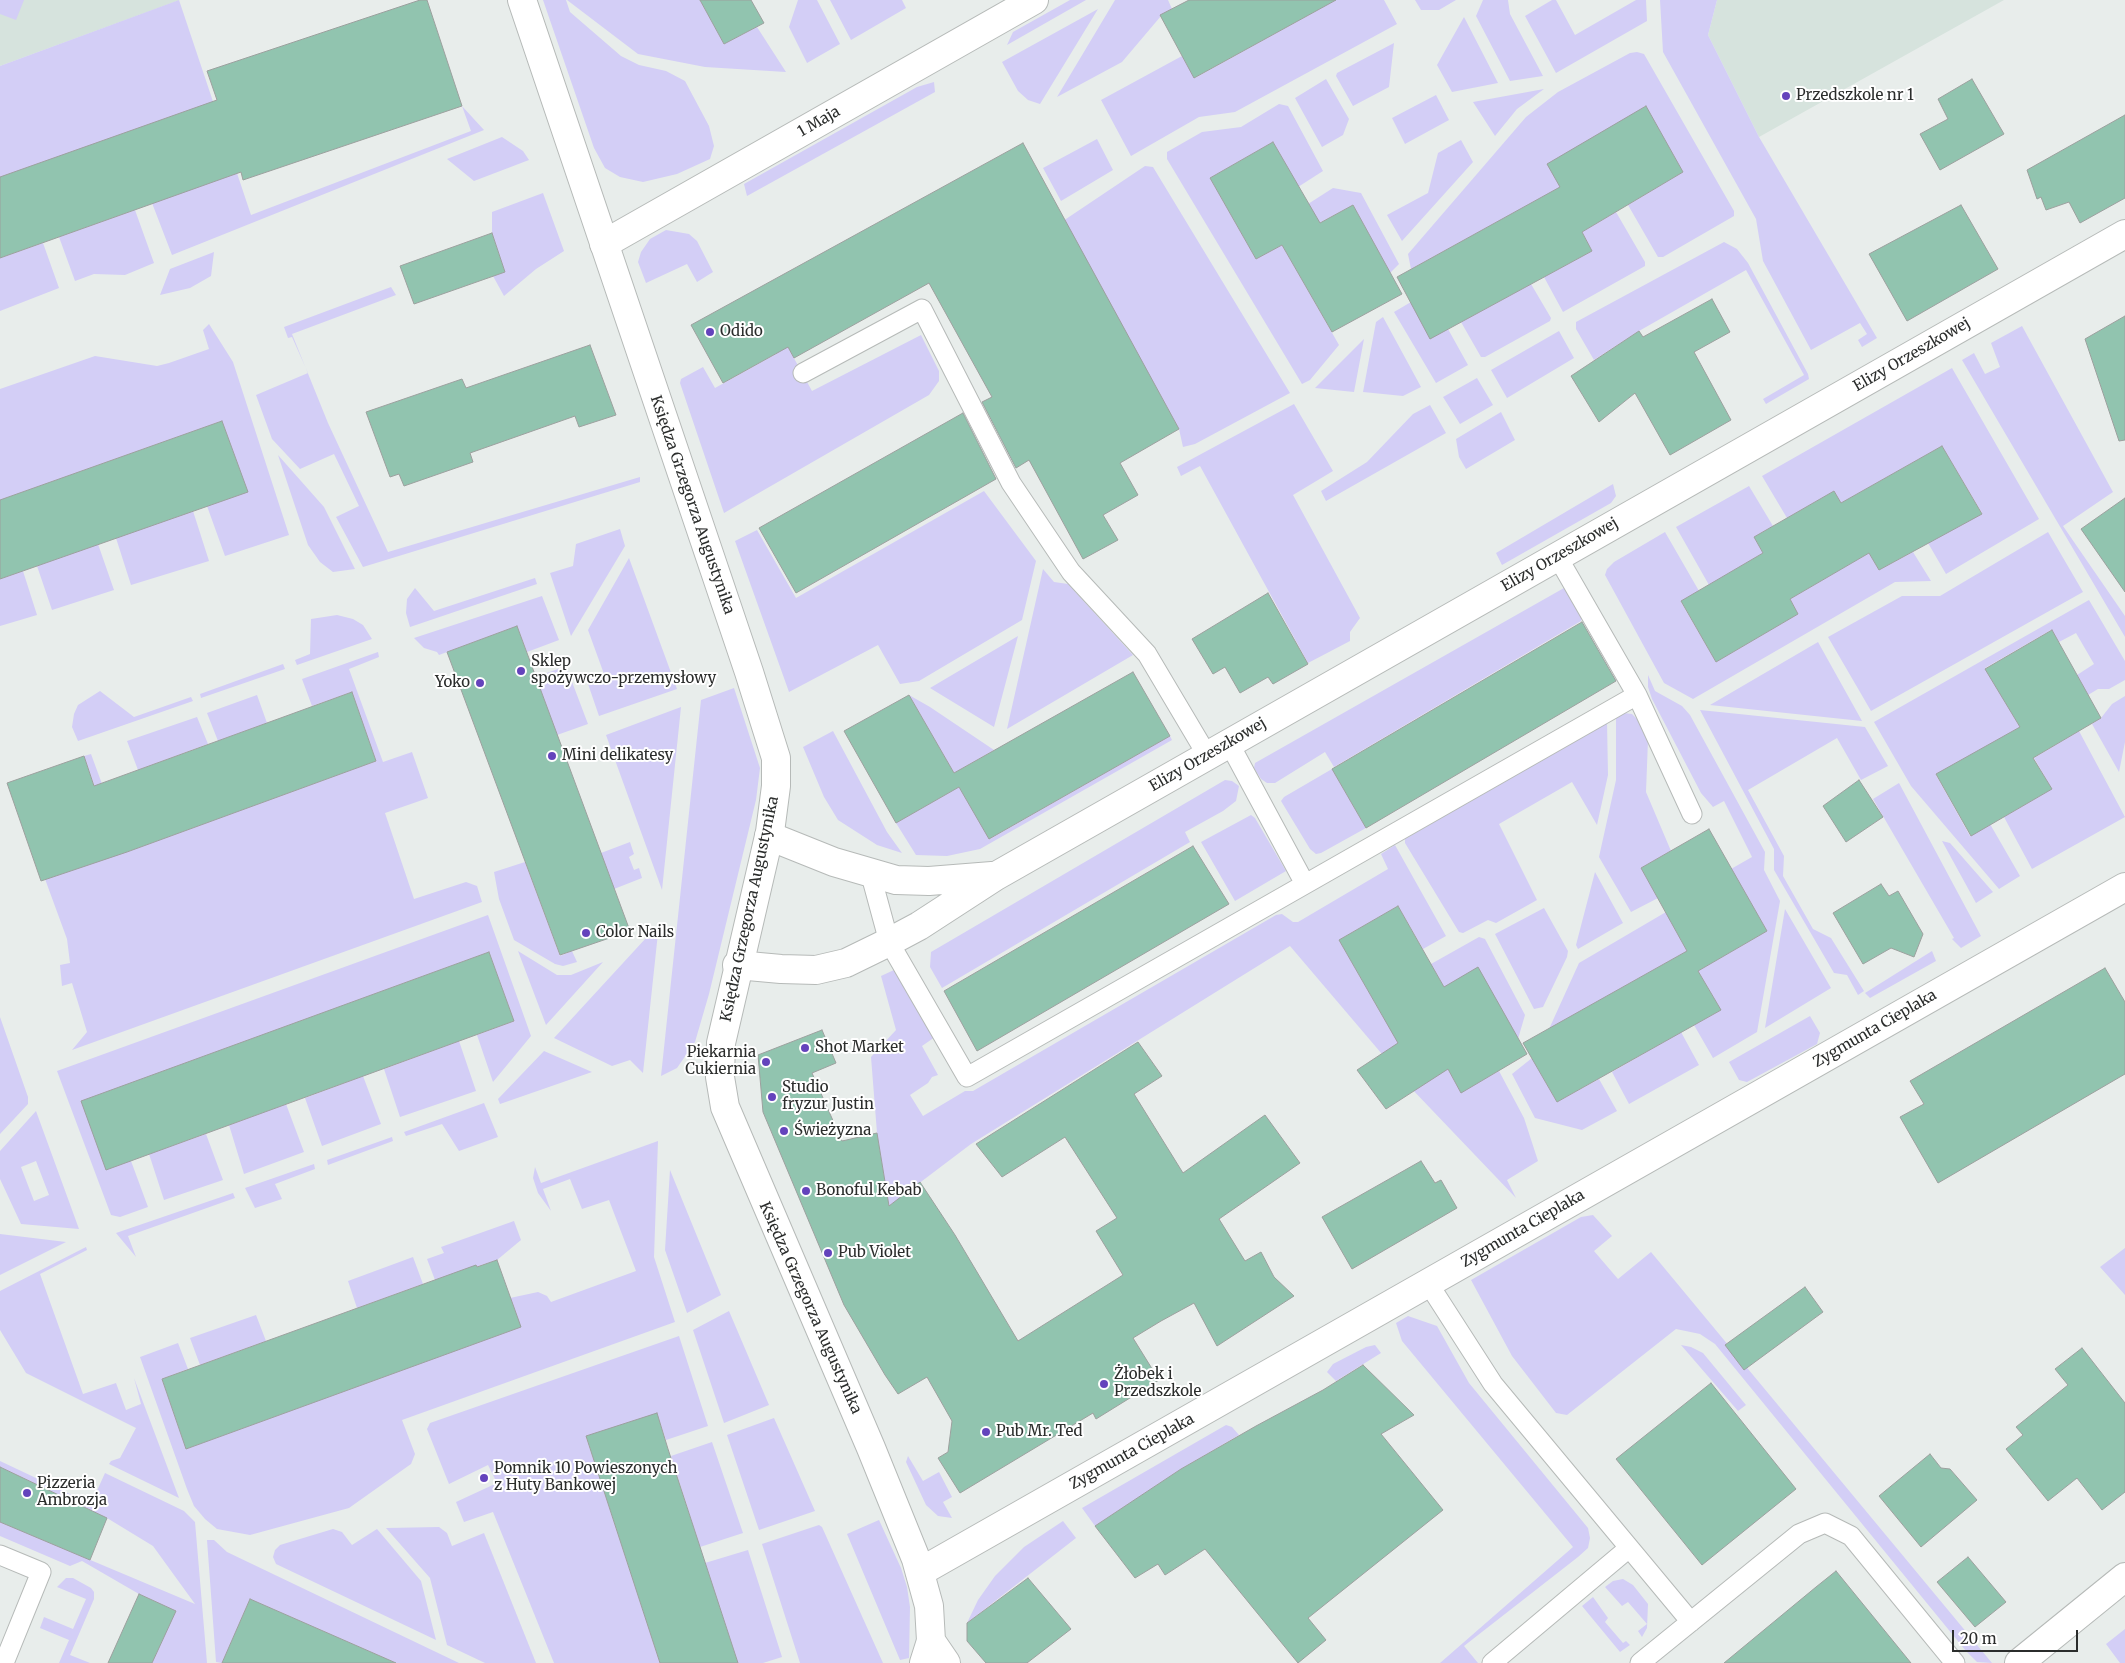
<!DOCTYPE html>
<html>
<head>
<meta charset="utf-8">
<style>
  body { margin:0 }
  #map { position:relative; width:2125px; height:1663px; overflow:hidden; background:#e8edeb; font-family:Merriweather,serif }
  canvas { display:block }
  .scale { position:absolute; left:1952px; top:1630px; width:126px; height:22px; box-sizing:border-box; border:2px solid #2b2d2c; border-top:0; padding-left:6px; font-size:15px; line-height:18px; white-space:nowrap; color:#2b2d2c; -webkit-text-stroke:4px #fff; paint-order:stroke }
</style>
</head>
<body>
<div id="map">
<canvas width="2125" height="1663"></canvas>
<div class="scale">20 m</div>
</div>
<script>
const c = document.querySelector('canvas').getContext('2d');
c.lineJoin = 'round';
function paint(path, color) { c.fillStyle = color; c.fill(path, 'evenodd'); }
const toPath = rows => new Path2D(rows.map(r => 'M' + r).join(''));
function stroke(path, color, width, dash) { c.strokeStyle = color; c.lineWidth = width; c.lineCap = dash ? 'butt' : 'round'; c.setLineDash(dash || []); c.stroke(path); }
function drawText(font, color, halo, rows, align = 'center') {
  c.font = font + ' Merriweather,serif'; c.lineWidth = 4; c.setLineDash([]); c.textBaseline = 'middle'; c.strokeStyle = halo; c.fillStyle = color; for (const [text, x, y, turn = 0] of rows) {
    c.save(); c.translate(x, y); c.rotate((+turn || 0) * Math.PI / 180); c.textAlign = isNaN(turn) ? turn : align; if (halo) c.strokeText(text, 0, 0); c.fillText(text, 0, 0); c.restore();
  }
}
paint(toPath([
  [0,0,180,0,0,66],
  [1717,0,2004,0,1759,137,1708,35]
]), '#d6e3dd');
paint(toPath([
  [0,0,24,0,16,20,0,14],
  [179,0,251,215,471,131,462,106,484,130,172,255,152,203,192,189,0,177,0,66],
  [543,0,566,0,570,12,621,56,639,65,666,71,685,81,709,126,714,146,710,159,677,174,643,182,620,177,605,168,594,148],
  [567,0,700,0,724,44,757,27,786,72,705,67,638,54],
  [798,0,817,0,840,44,807,63,789,27],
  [830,0,902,0,906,8,851,40],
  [1070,0,1086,0,1007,45,1013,32],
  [1115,0,1168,0,1172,9,1161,16,1122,62,1057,97],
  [1336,0,1384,0,1397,24,1235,112,1199,117,1131,156,1101,100,1182,56,1195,78],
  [1415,0,1456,0,1439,10,1421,10],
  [1483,0,1508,0,1510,14,1543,76,1510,81,1476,16],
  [1552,0,1556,0,1575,35,1636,0,1646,0,1647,21,1556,73,1525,16],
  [1660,0,1717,0,1708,35,1759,137,1877,338,1862,347,1858,340,1867,334,1860,323,1811,350,1763,261,1756,219,1663,52],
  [1098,9,1040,104,1028,100,1018,91,1002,62],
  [1464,17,1498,83,1452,92,1437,65],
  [1394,43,1389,87,1353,106,1336,76,1337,73],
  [1637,52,1644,54,1734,211,1734,216,1663,257,1658,257,1628,205,1683,172,1645,106,1561,187,1411,269,1408,254,1526,117,1558,92,1630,53],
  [1326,79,1349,119,1343,135,1322,147,1295,98],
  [934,82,935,92,747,196,744,184,917,87],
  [1544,89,1517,109,1495,136,1473,102],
  [1436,95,1449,120,1405,144,1392,118],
  [1279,104,1288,106,1323,171,1298,187,1273,142,1210,178,1256,259,1282,245,1339,345,1310,380,1302,384,1167,159,1167,152,1202,132,1241,127],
  [502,137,523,151,529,160,474,181,447,159],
  [1097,139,1113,170,1061,201,1043,168],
  [1461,140,1473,162,1402,241,1387,215,1428,193,1438,153],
  [1145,166,1153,167,1290,393,1195,444,1183,447,1179,429,1063,221],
  [1333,188,1361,193,1399,264,1390,273,1353,205,1319,223,1308,204],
  [543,193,564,251,536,269,504,296,493,276,505,272,492,233,492,212],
  [135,210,154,263,125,275,94,274,75,281,59,237],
  [1616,212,1645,262,1645,266,1563,312,1544,277,1592,251,1582,232],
  [666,230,689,234,697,241,713,272,697,282,687,264,646,283,638,262,641,252,650,239],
  [1724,242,1737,249,1748,263,1808,374,1809,379,1766,404,1763,399,1804,375,1746,270,1639,331,1594,360,1576,329,1576,322],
  [43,243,59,288,0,311,0,258],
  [214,252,211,276,190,288,160,295,170,269],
  [1531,284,1551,318,1550,321,1485,357,1481,357,1461,322],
  [391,287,396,295,292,334,328,423,388,552,640,477,640,482,363,567,336,517,359,506,334,454,300,469,272,439,256,395,308,373,292,337,288,338,284,327],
  [1411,302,1448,329,1468,365,1436,383,1394,312],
  [1383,317,1421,387,1403,396,1363,392,1376,322],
  [773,320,812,391,921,335,939,371,939,381,929,395,724,513,680,383,681,379,703,367,715,388,776,354],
  [209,324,233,362,289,535,225,556,207,506,247,491,222,421,0,500,0,389,95,356,157,366,169,363,209,349,203,330],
  [2022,326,2113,492,2063,526,2125,616,2125,637,1962,360,1974,353,1985,374,2000,367,1991,343],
  [1559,331,1574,358,1507,398,1491,370],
  [1364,339,1354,392,1315,388],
  [1952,368,2039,519,1946,574,1928,543,1982,513,1942,446,1841,503,1834,491,1787,518,1762,476],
  [1477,378,1493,405,1460,424,1443,397],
  [1294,404,1333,471,1293,495,1360,618,1350,632,1350,641,1308,663,1200,466,1181,476,1177,467],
  [1430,405,1446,433,1326,501,1321,491,1367,462,1413,414],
  [1501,412,1515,440,1466,469,1459,457,1456,439],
  [278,455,324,507,355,569,333,572,320,562,308,545],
  [1613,484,1616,496,1611,503,1502,565,1496,553],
  [1749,486,1773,526,1754,537,1763,553,1709,585,1676,527],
  [984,491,1036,561,1022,620,919,681,900,684,878,645,789,692,735,541,757,530,796,598],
  [193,511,209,561,131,585,116,538],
  [620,529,625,546,571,636,550,573,573,566,576,544],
  [1665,532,1699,591,1681,602,1716,662,1798,614,1790,599,1869,553,1879,570,1913,552,1931,581,1895,582,1693,699,1664,683,1605,575,1607,569,1614,562],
  [2048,532,2083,592,1871,711,1828,637,1902,596,1940,596],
  [98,544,114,590,52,610,37,566],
  [629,558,677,689,599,716,587,681,604,674,588,630],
  [1043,569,1054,582,1068,584,1133,655,1007,729],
  [23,571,37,615,0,626,0,579],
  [535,578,537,584,410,627,406,613,407,599,415,588,434,611],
  [1564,588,1570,591,1583,613,1581,621,1334,767,1325,752,1275,783,1267,783,1261,779,1254,768,1255,763],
  [542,596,559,640,527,652,517,626,439,655,437,652,424,648,414,638],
  [2089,600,2125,661,2125,680,2109,689,2098,689,2088,695,2077,675,2094,664,2076,633,2059,642,2051,630,1985,668,2020,727,1936,775,1970,836,1990,824,2020,876,1999,889,1911,786,1874,722],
  [337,615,353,619,363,625,372,639,297,665,295,660,310,654,311,619],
  [1018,636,994,727,930,688],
  [1818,642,1862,721,1710,705],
  [378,652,379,657,349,669,383,762,412,752,428,798,385,813,414,899,466,882,477,886,482,902,72,1050,87,1032,72,983,62,986,60,965,70,963,67,939,45,879,118,854,84,756,91,754,127,852,376,761,352,692,312,706,302,679],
  [283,664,285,669,201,698,200,694],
  [566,666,588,724,557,735,536,677],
  [1648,675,1655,691,1682,706,1690,715,1765,852,1764,870,1780,901,1757,1032,1713,1058,1694,1025,1721,1010,1698,971,1767,931,1731,869,1752,857,1724,801,1713,807,1701,793,1652,699,1648,687],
  [734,688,760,768,756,800,709,994,695,1042,677,1068,661,1076,701,700],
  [100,691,134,717,191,697,193,701,78,741,72,727,74,714,78,705],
  [257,695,267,723,218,741,207,713],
  [909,695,930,707,994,750,954,773],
  [2125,696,2125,742,2119,772,2092,724,2101,718,2112,704],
  [681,707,662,890,606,735],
  [1700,710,1865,727,1888,766,1861,780,1837,738,1748,790,1784,856,1783,876,1813,929,1831,938,1864,991,1858,995,1847,975,1834,973,1774,870,1774,849],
  [1624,713,1632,714,1638,720,1648,740,1646,792,1671,851,1641,868,1658,898,1631,912,1599,857,1616,780,1616,717],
  [197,717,208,744,138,770,127,741],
  [1607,721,1608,775,1597,825,1572,782,1499,824,1537,900,1496,923,1488,920,1463,933,1459,932,1405,843,1405,839],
  [833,731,887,832,902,853,877,845,838,820,824,797,803,747],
  [2079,731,2125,817,2032,869,2004,817,2052,789,2034,758],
  [1170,736,1172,740,980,849,947,856,916,855,896,823,959,787,990,839],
  [1332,769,1366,828,1321,853,1316,854,1310,849,1281,801,1284,797],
  [1225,780,1232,781,1239,786,1236,801,1223,811,1185,832,1190,842,942,988,930,967,931,952],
  [1899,783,1981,936,1961,948,1952,939,1954,938,1873,799],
  [1251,815,1255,818,1286,871,1235,901,1201,842],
  [1942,841,1950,843,1993,892,1976,903],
  [630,842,634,854,629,857,634,870,639,868,642,878,614,889,601,853],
  [1395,845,1446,936,1423,949,1398,906,1339,940,1385,1020,1411,1005,1461,1092,1499,1071,1524,1118,1538,1161,1507,1180,1516,1198,1410,1087,1290,946,971,1144,889,1206,877,1133,871,1057,896,1030,881,976,894,970,935,1037,922,1046,938,1075,932,1077,928,1083,910,1095,923,1116,965,1091,973,1091,1276,915,1282,914,1293,922,1298,922,1388,869,1381,854],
  [525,862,560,956,572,951,577,962,563,966,555,964,514,940,499,899,494,872],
  [1595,872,1623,923,1578,949,1576,945],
  [1544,908,1568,951,1567,957,1543,1007,1534,1009,1495,934],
  [1785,909,1831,988,1765,1028],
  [1666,912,1687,951,1549,1029,1579,963],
  [488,915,531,1036,493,1082,477,1035,514,1021,489,952,82,1101,131,1161,148,1207,120,1217,111,1215,57,1071],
  [658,933,643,1073,630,1060,612,1066,554,1038,646,938],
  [1479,937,1485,939,1525,1015,1518,1039,1444,987,1431,964],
  [518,951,557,975,571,975,603,962,546,1025],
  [1932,951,1936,961,1870,998,1865,993],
  [1810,1016,1820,1033,1817,1044,1747,1082,1739,1080,1729,1062],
  [0,1017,28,1097,28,1104,0,1134],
  [1681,1032,1699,1065,1629,1104,1612,1072],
  [459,1041,476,1091,400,1117,384,1069],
  [544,1051,592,1072,500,1104,498,1099],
  [1532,1058,1557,1102,1599,1079,1617,1111,1582,1130,1535,1118,1512,1074],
  [363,1076,381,1124,322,1146,305,1098],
  [484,1103,498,1137,459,1151,442,1124,406,1136,404,1132],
  [286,1104,304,1152,244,1174,229,1125],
  [36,1111,79,1229,21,1224,0,1179,0,1151],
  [36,1161,49,1195,34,1201,21,1167],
  [206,1134,223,1180,164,1200,149,1154],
  [392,1137,393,1141,328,1165,327,1160],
  [658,1141,654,1257,675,1322,402,1420,415,1454,411,1464,349,1508,250,1535,217,1529,205,1519,194,1506,187,1489,140,1357,178,1343,188,1369,162,1379,186,1449,520,1327,510,1298,538,1292,547,1296,551,1302,636,1271,609,1200,582,1209,570,1179,543,1189,551,1211,538,1193,533,1178,535,1167,541,1183],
  [314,1164,315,1169,275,1184,282,1199,255,1208,245,1188],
  [670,1170,721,1295,687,1313,665,1250],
  [233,1193,235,1198,128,1236,136,1257,116,1233],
  [1593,1215,1612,1236,1594,1251,1618,1279,1651,1252,1992,1663,1977,1662,1966,1651,1715,1344,1700,1334,1676,1329,1567,1415,1556,1413,1512,1356,1471,1280,1581,1217],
  [514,1221,521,1240,497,1260,435,1280,427,1259,444,1253,441,1247],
  [0,1234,66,1242,0,1275],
  [86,1247,87,1250,40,1274,83,1394,116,1383,126,1410,141,1404,134,1378,179,1498,109,1464,111,1461,120,1458,136,1428,26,1373,0,1330,0,1291],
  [2125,1248,2125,1295,2100,1267],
  [413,1257,423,1284,357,1308,348,1281],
  [729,1311,769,1405,724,1423,693,1330],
  [256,1315,266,1341,200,1365,190,1338],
  [1408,1316,1437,1326,1469,1383,1588,1528,1590,1538,1588,1548,1578,1557,1464,1646,1478,1663,1440,1663,1573,1547,1402,1341,1396,1323],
  [679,1336,708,1426,666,1440,657,1414,586,1437,660,1663,554,1663,493,1512,464,1522,456,1502,497,1483,488,1465,449,1484,427,1429,430,1423],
  [1375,1345,1381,1353,1336,1381,1327,1372,1333,1364,1366,1347],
  [1681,1345,1691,1347,1703,1353,1746,1405,1738,1411],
  [774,1418,815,1511,759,1530,727,1435],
  [1226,1425,1232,1427,1239,1435,1181,1469,1095,1526,1082,1508],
  [712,1442,743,1533,700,1547,671,1456],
  [908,1456,923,1481,939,1472,952,1497,943,1502,952,1518,938,1516,926,1505,906,1462],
  [0,1461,91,1504,105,1473,184,1511,195,1522,207,1663,152,1663,175,1611,139,1594,82,1561,70,1566,0,1536,0,1522,195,1604,153,1546,107,1518,0,1467],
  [879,1520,901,1568,907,1587,910,1607,909,1658,900,1660,847,1534],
  [1063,1521,1076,1538,967,1623,978,1600,995,1576,1024,1547],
  [819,1525,822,1527,883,1663,800,1663,762,1544],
  [439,1527,447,1533,452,1546,484,1533,536,1663,485,1663,447,1645,430,1578,386,1528],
  [333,1529,342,1532,352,1545,377,1529,421,1581,436,1640,276,1564,273,1557,275,1550,280,1545],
  [207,1540,214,1540,227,1552,459,1663,396,1663,250,1599,222,1663,216,1662],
  [748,1550,782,1657,763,1663,738,1663,705,1563],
  [66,1578,73,1578,91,1588,94,1592,94,1599,70,1655,90,1663,59,1663,69,1640,40,1628,44,1617,73,1629,86,1599,57,1587],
  [1623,1579,1633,1585,1648,1604,1647,1628,1642,1637,1638,1631,1647,1624,1628,1602,1622,1606,1605,1587,1613,1581],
  [1593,1597,1608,1618,1605,1622,1623,1643,1626,1641,1630,1645,1620,1652,1582,1606],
  [2125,1629,2125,1663,2120,1663,2106,1644]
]), '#d3cef6');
const building = toPath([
  [420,0,427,0,462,106,243,180,241,172,0,258,0,177,217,100,207,71,420,0],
  [700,0,751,0,764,23,724,44,700,0],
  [1189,0,1336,0,1194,78,1160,15,1189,0],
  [1972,79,2004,134,1940,170,1920,134,1948,119,1938,99,1972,79],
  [1646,106,1683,172,1582,232,1592,251,1430,339,1397,277,1560,187,1547,164,1646,106],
  [2125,115,2125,198,2080,223,2069,202,2046,210,2041,197,2037,199,2027,170,2125,115],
  [1273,142,1320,223,1353,205,1402,294,1332,332,1282,245,1256,259,1210,178,1273,142],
  [1023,143,1179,429,1120,463,1138,495,1103,515,1118,540,1083,559,1029,460,1016,468,982,402,992,397,929,283,794,358,788,347,723,383,691,325,1023,143],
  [1961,205,1998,269,1907,321,1869,254,1961,205],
  [492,233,505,272,414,304,400,266,492,233],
  [1712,299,1730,332,1694,352,1731,420,1670,455,1635,393,1599,422,1571,376,1639,331,1643,337,1712,299],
  [2125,316,2125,440,2119,441,2085,339,2125,316],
  [590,345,616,415,579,427,575,416,470,453,473,462,404,486,399,474,390,477,366,412,462,379,466,388,590,345],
  [963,413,996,479,796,593,759,528,963,413],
  [222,421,248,492,0,579,0,500,222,421],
  [1942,446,1982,514,1879,570,1869,553,1790,599,1798,614,1716,662,1681,601,1763,553,1754,537,1834,491,1841,503,1942,446],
  [2125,498,2125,592,2081,529,2125,498],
  [1268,593,1308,664,1273,684,1268,677,1240,693,1225,667,1213,674,1192,639,1268,593],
  [1582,622,1616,681,1366,828,1332,769,1582,622],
  [517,626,630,931,560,955,447,652,517,626],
  [2052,630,2101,718,2033,758,2052,789,1971,836,1936,774,2020,727,1985,669,2052,630],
  [1133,672,1170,736,989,839,959,787,896,823,844,731,909,695,954,773,1133,672],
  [352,692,376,761,127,852,41,881,7,783,84,756,94,786,352,692],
  [1859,780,1883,817,1846,842,1823,806,1859,780],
  [1709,829,1767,931,1698,971,1721,1010,1557,1102,1523,1043,1687,951,1641,868,1709,829],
  [1193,846,1229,904,977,1051,944,991,1193,846],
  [1881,884,1889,896,1898,891,1923,934,1914,957,1891,948,1863,964,1833,913,1881,884],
  [1398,906,1444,987,1478,967,1527,1054,1461,1093,1448,1069,1386,1109,1357,1070,1398,1043,1339,940,1398,906],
  [489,952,514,1021,106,1170,81,1101,489,952],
  [2105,968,2125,1002,2125,1074,1938,1183,1900,1117,1924,1104,1910,1081,2105,968],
  [822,1030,836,1063,812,1073,842,1141,877,1133,889,1206,920,1182,955,1235,1018,1341,1123,1275,1096,1231,1117,1218,1065,1137,1002,1177,976,1144,1138,1042,1162,1076,1134,1094,1183,1173,1265,1115,1300,1163,1219,1219,1245,1261,1261,1252,1274,1277,1294,1296,1217,1346,1194,1303,1161,1321,1133,1338,1159,1380,1096,1419,1093,1413,960,1493,938,1458,948,1452,952,1421,927,1377,898,1394,885,1375,844,1305,763,1112,758,1055,822,1030],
  [1421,1161,1435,1183,1441,1180,1457,1208,1352,1269,1322,1217,1421,1161],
  [497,1260,521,1327,186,1449,162,1379,476,1265,477,1267,497,1260],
  [1805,1287,1823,1312,1744,1370,1725,1345,1805,1287],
  [2082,1348,2125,1403,2125,1492,2102,1510,2077,1478,2048,1501,2006,1449,2023,1435,2016,1427,2068,1385,2055,1369,2082,1348],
  [1363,1365,1414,1415,1381,1434,1443,1510,1308,1618,1326,1640,1298,1663,1205,1549,1165,1575,1158,1564,1135,1578,1095,1526,1181,1469,1256,1426,1323,1390,1363,1365],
  [1711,1383,1796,1489,1702,1565,1616,1459,1711,1383],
  [657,1413,668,1449,738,1663,660,1663,586,1436,657,1413],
  [1930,1454,1941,1468,1950,1469,1977,1500,1921,1547,1879,1496,1930,1454],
  [0,1467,107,1518,90,1560,0,1522,0,1467],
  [1968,1557,2006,1602,1975,1627,1937,1582,1968,1557],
  [1836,1571,1911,1663,1724,1663,1816,1587,1836,1571],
  [1028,1578,1071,1629,1027,1663,986,1663,967,1641,967,1623,1028,1578],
  [139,1594,176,1611,152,1663,108,1663,139,1594],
  [250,1599,396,1663,222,1663,250,1599]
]);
paint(building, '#91c4af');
stroke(building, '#9ca09e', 1);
const lane = toPath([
  [803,373,922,309,1011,483,1071,572,1147,654,1207,755],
  [1557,556,1637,695,1692,814],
  [1229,743,1305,884],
  [870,872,889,942,967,1077,1637,695],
  [1428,1283,1493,1384,1691,1622],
  [0,1555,41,1572,4,1663],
  [1492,1663,1629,1548],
  [1640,1663,1799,1534,1825,1523,1851,1536,1955,1663]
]);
const street = toPath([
  [604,244,1034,0],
  [769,836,834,862,896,880,929,881,992,876],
  [737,965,781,969,816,970,846,963,889,942,919,926,996,876,2125,234],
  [920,1572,2125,887],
  [924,1663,931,1641],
  [2019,1663,2125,1577]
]);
const secondary = toPath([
  [522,0,749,672,776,758,776,786,770,832,721,1043,720,1077,725,1107,871,1448,916,1559,929,1606,931,1641,946,1663]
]);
stroke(lane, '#b6bab8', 21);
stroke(street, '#b6bab8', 30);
stroke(secondary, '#b6bab8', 30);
stroke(lane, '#fff', 19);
stroke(street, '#fff', 28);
stroke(secondary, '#fff', 28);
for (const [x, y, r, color] of [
  [1786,96,5,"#6443bc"],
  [710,332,5,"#6443bc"],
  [521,671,5,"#6443bc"],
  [480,683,5,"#6443bc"],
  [552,756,5,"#6443bc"],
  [586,933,5,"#6443bc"],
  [805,1048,5,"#6443bc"],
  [766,1062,5,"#6443bc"],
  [772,1097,5,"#6443bc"],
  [784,1131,5,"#6443bc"],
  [806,1191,5,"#6443bc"],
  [828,1253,5,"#6443bc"],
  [1104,1384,5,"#6443bc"],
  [986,1432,5,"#6443bc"],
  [484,1478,5,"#6443bc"],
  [27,1493,5,"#6443bc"]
]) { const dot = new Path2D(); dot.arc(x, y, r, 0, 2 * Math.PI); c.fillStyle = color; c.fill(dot); stroke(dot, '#fff', 2); }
drawText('15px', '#2b2d2c', '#fff', [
  ["Przedszkole nr 1",1796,96],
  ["Odido",720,332],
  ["Sklep",531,662],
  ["spożywczo-przemysłowy",531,679],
  ["Yoko",470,683,"right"],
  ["Mini delikatesy",562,756],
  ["Color Nails",596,933],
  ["Shot Market",815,1048],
  ["Piekarnia",756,1053,"right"],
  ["Cukiernia",756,1070,"right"],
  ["Studio",782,1088],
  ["fryzur Justin",782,1105],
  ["Świeżyzna",794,1131],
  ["Bonoful Kebab",816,1191],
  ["Pub Violet",838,1253],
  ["Żłobek i",1114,1375],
  ["Przedszkole",1114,1392],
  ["Pub Mr. Ted",996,1432],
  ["Pomnik 10 Powieszonych",494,1469],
  ["z Huty Bankowej",494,1486],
  ["Pizzeria",37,1484],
  ["Ambrozja",37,1501]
], 'left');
drawText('15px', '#2b2d2c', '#fff', [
  ["1 Maja",819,122,-30],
  ["Elizy Orzeszkowej",1912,355,-30],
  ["Księdza Grzegorza Augustynika",692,505,71],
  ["Elizy Orzeszkowej",1560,555,-30],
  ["Elizy Orzeszkowej",1208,755,-30],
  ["Księdza Grzegorza Augustynika",750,909,-78],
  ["Zygmunta Cieplaka",1875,1029,-30],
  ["Zygmunta Cieplaka",1523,1229,-30],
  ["Księdza Grzegorza Augustynika",810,1308,66],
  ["Zygmunta Cieplaka",1132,1452,-29]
]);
</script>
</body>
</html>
